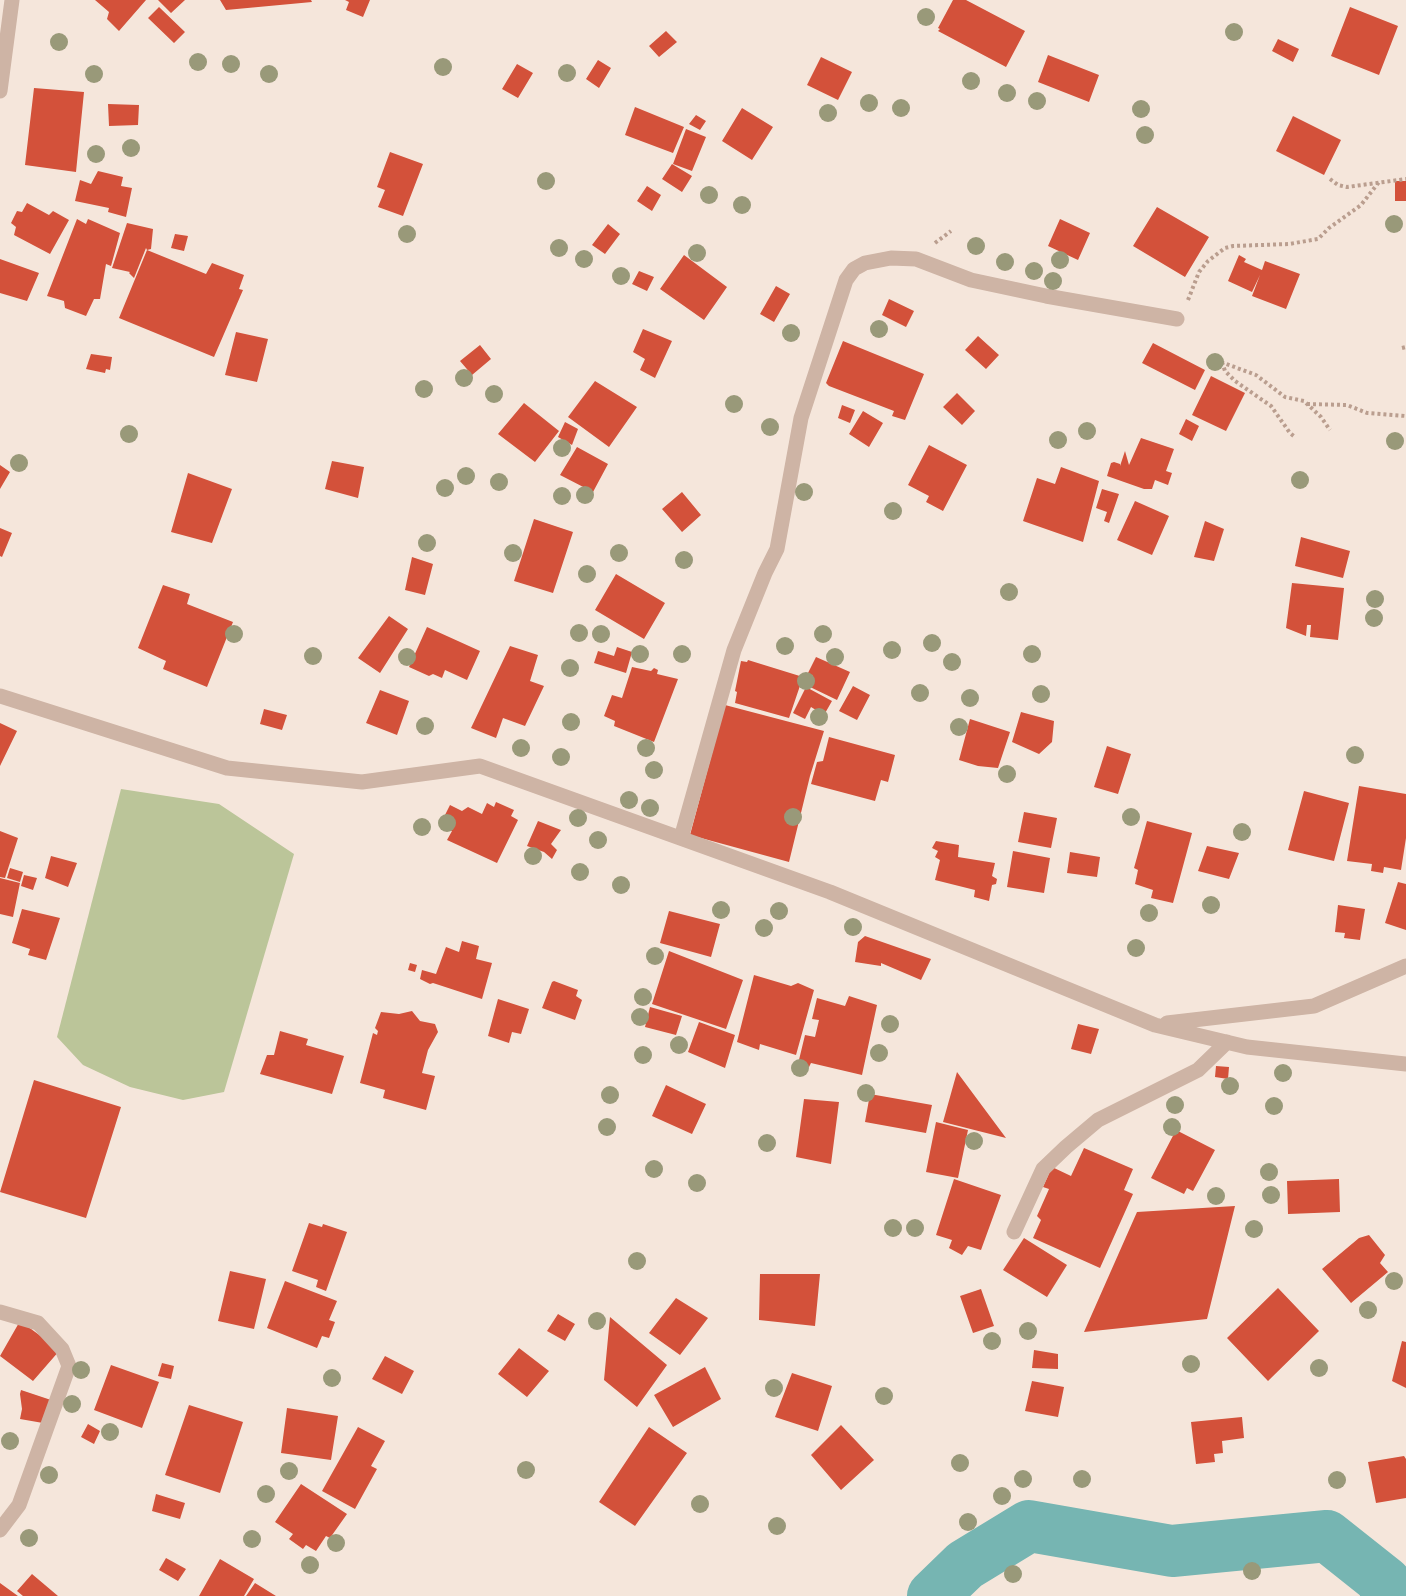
<!DOCTYPE html>
<html>
<head>
<meta charset="utf-8">
<style>
  body { margin:0 }
  canvas { display:block; background:#f5e6db }
</style>
</head>
<body>
<canvas width="1406" height="1596"></canvas>
<script>
const c = document.querySelector('canvas').getContext('2d');
c.lineJoin = 'round';
function paint(path, color) { c.fillStyle = color; c.fill(path, 'evenodd'); }
const toPath = rows => new Path2D(rows.map(r => 'M' + r).join(''));
function stroke(path, color, width, dash) { c.strokeStyle = color; c.lineWidth = width; c.lineCap = dash ? 'butt' : 'round'; c.setLineDash(dash || []); c.stroke(path); }
paint(toPath([
  [121,789,219,804,294,854,224,1092,183,1100,130,1087,83,1065,57,1037]
]), '#bbc599');
stroke(toPath([
  [933,1596,965,1565,1029,1526,1172,1551,1327,1536,1385,1582,1386,1596]
]), '#76b5b2', 52);
paint(toPath([
  [95,0,146,0,119,31,107,19,109,12],
  [158,0,185,0,171,13],
  [220,0,311,0,312,2,226,10],
  [345,0,370,0,363,17,346,10,349,2],
  [953,0,966,0,1025,31,1006,67,938,31,940,29,938,28],
  [159,7,185,32,174,43,148,18],
  [1350,7,1398,26,1379,75,1331,56],
  [666,31,677,42,659,57,649,46],
  [1278,39,1299,49,1293,62,1272,51],
  [1048,55,1099,75,1089,102,1038,82],
  [821,57,852,72,838,100,807,85],
  [598,60,611,68,599,88,586,79],
  [517,64,533,73,518,98,502,89],
  [34,88,84,92,76,172,25,165],
  [108,104,139,105,138,125,109,126],
  [635,107,684,127,673,153,625,135],
  [742,108,773,127,752,160,722,141],
  [696,115,706,121,700,130,689,124],
  [1293,116,1341,140,1324,175,1276,151],
  [686,129,706,137,692,171,673,164],
  [390,152,423,164,403,216,378,207,385,190,377,187],
  [672,164,692,176,682,192,662,179],
  [98,171,123,177,121,186,132,188,126,217,108,212,109,208,75,201,80,180,91,184],
  [1395,181,1406,181,1406,201,1395,201],
  [647,186,661,195,652,211,637,201],
  [27,203,49,215,53,211,69,220,50,254,14,235,16,227,11,223,17,211,22,212],
  [1157,207,1209,237,1185,277,1133,246],
  [77,219,86,224,88,219,120,233,111,266,106,264,100,299,94,299,86,316,65,308,64,301,47,296],
  [1060,219,1090,233,1078,260,1048,246],
  [127,223,153,229,151,249,147,250,146,248,134,278,129,273,130,272,112,268],
  [608,224,620,234,605,254,592,245],
  [175,234,188,236,184,251,171,248],
  [147,250,206,274,212,263,244,275,239,289,243,290,214,357,119,318],
  [684,255,727,287,704,320,660,289],
  [1239,255,1246,259,1244,262,1262,270,1265,261,1300,274,1286,309,1252,296,1260,275,1252,292,1228,281],
  [0,259,39,273,27,301,0,293],
  [639,271,654,277,647,291,632,284],
  [776,286,790,294,774,322,760,314],
  [889,299,914,311,906,327,882,315],
  [643,329,672,341,655,378,640,370,645,359,633,352],
  [236,332,268,339,257,382,225,375],
  [978,336,999,355,986,369,965,350],
  [843,341,924,374,905,420,892,416,894,411,829,386,826,383],
  [1153,343,1205,370,1195,390,1142,363],
  [480,345,491,359,472,375,460,361],
  [91,354,112,357,110,370,106,369,105,373,86,369],
  [1211,376,1245,393,1226,431,1192,415],
  [595,381,637,407,609,447,568,417],
  [957,393,975,411,962,425,943,407],
  [524,403,559,431,535,462,498,434],
  [842,405,855,410,850,423,838,418],
  [863,411,883,423,869,447,849,434],
  [1186,419,1199,426,1192,441,1179,434],
  [565,422,578,429,572,445,558,437],
  [1141,438,1174,449,1166,471,1172,473,1168,485,1155,480,1152,489,1144,489,1107,476,1111,463,1114,462,1120,464,1120,466,1125,451,1129,465],
  [929,445,967,465,943,511,926,502,929,496,908,485],
  [577,447,608,464,593,492,560,475],
  [332,461,364,467,358,498,325,489],
  [0,465,10,472,0,489],
  [1061,467,1099,481,1083,542,1023,521,1037,478,1055,484],
  [188,473,232,489,212,543,171,532],
  [1102,489,1119,494,1109,523,1104,521,1107,512,1096,508],
  [682,492,701,515,682,532,662,509],
  [1135,501,1169,516,1152,555,1117,540],
  [534,519,573,532,553,593,514,581],
  [1205,521,1224,529,1214,561,1194,557],
  [0,528,12,533,2,557,0,556],
  [1301,537,1350,551,1343,578,1295,566],
  [412,557,433,564,425,595,405,590],
  [616,574,665,603,644,639,595,610],
  [1292,583,1344,588,1338,640,1310,637,1311,625,1307,625,1306,636,1286,628],
  [163,585,190,594,187,604,233,622,207,687,163,669,166,661,138,648],
  [389,616,408,629,380,673,358,658],
  [427,627,480,651,467,680,445,670,442,678,433,674,429,676,409,667],
  [510,646,538,655,530,681,544,686,525,726,503,718,496,738,471,728],
  [617,647,632,652,626,673,594,663,598,651,614,656],
  [816,657,850,672,837,700,808,686,813,676,808,673],
  [748,660,803,677,789,718,735,703,737,692,735,691,741,661,747,662],
  [632,667,651,671,654,668,658,670,657,674,678,679,654,742,614,726,615,721,604,716,612,695,622,698],
  [853,686,870,695,857,720,839,711],
  [806,687,832,701,824,715,811,707,805,719,793,713],
  [380,690,409,701,397,735,366,723],
  [725,705,824,731,810,776,789,862,690,835],
  [264,709,287,715,282,730,260,724],
  [1021,712,1054,721,1052,742,1039,754,1012,742],
  [970,719,1010,732,998,768,978,766,959,760],
  [0,723,17,731,0,766],
  [829,737,895,755,888,782,881,780,875,801,811,784,817,762,823,761],
  [1107,746,1131,754,1118,794,1094,787],
  [1359,786,1406,794,1406,838,1401,870,1384,867,1383,873,1371,871,1372,864,1347,861],
  [1304,791,1349,803,1334,861,1288,850],
  [496,802,514,810,511,816,518,820,497,863,447,840,452,831,440,825,450,805,462,811,468,807,482,814,487,803,494,807],
  [1024,812,1057,818,1051,848,1018,842],
  [538,821,561,830,551,844,557,850,552,859,544,852,527,846],
  [1147,821,1192,833,1173,903,1151,898,1153,890,1135,884,1138,870,1134,868],
  [0,831,18,838,5,878,0,877],
  [936,841,959,845,958,857,995,863,992,876,997,879,996,884,992,885,989,901,974,897,975,890,935,880,940,860,935,857,938,851,932,848],
  [1207,846,1239,853,1229,879,1198,871],
  [1013,851,1050,858,1044,893,1007,887],
  [1070,852,1100,857,1097,877,1067,873],
  [51,856,77,863,68,887,45,878],
  [10,868,23,872,20,882,7,878],
  [24,875,37,878,33,890,21,886],
  [0,878,20,883,13,917,0,914],
  [1398,882,1406,884,1406,930,1385,923],
  [1338,905,1365,909,1360,940,1344,938,1345,933,1335,932],
  [22,909,60,918,46,960,28,955,30,949,12,943],
  [669,911,720,924,711,957,660,943],
  [865,936,931,959,921,980,881,963,881,966,855,962,858,942],
  [462,941,479,946,476,959,492,963,482,999,433,983,430,984,420,979,422,970,436,974,446,947,459,952],
  [669,951,743,980,726,1029,652,1004],
  [410,963,417,965,415,972,408,970],
  [754,975,791,986,798,983,814,990,796,1055,760,1044,759,1050,737,1042],
  [554,981,578,990,576,996,582,1000,575,1020,542,1008,552,982],
  [849,996,877,1005,862,1075,811,1063,809,1067,798,1064,805,1035,815,1037,819,1020,812,1019,817,998,845,1006],
  [498,999,529,1009,521,1034,512,1032,509,1043,488,1036],
  [650,1007,682,1016,676,1035,645,1027],
  [412,1011,420,1021,435,1024,438,1032,428,1050,422,1073,435,1076,426,1110,383,1098,385,1090,360,1083,373,1033,377,1035,378,1031,375,1028,381,1012,399,1014],
  [699,1022,735,1035,725,1068,688,1052],
  [1078,1024,1099,1029,1091,1054,1071,1049],
  [280,1031,308,1039,306,1045,344,1056,332,1094,260,1074,267,1055,274,1055],
  [1216,1066,1229,1067,1228,1079,1215,1077],
  [957,1072,1006,1138,943,1122],
  [34,1080,121,1107,86,1218,0,1192],
  [666,1085,706,1104,692,1134,652,1116],
  [870,1094,932,1105,926,1133,865,1122],
  [804,1099,839,1102,831,1164,796,1157],
  [936,1122,968,1130,958,1178,926,1172],
  [1176,1130,1215,1150,1193,1191,1187,1188,1184,1194,1151,1178],
  [1084,1148,1133,1169,1124,1190,1133,1194,1100,1268,1033,1238,1041,1220,1037,1216,1049,1189,1043,1187,1052,1167,1071,1176],
  [954,1179,1001,1195,981,1250,968,1246,962,1255,949,1248,952,1240,936,1235],
  [1339,1179,1340,1212,1288,1214,1287,1181],
  [1235,1206,1207,1319,1084,1332,1137,1212],
  [309,1223,322,1227,323,1224,347,1232,326,1291,316,1287,318,1280,292,1271],
  [1369,1235,1385,1255,1380,1263,1388,1272,1351,1303,1322,1269,1359,1238],
  [1024,1238,1067,1265,1047,1297,1003,1270],
  [230,1271,266,1279,254,1329,218,1321],
  [760,1274,820,1274,815,1326,759,1320],
  [285,1281,337,1301,329,1320,335,1322,329,1338,322,1336,317,1348,267,1328],
  [1278,1288,1319,1331,1268,1381,1227,1338],
  [981,1289,994,1326,973,1333,960,1296],
  [676,1298,708,1318,680,1355,649,1333],
  [558,1314,575,1324,565,1341,547,1331],
  [610,1317,667,1365,637,1407,604,1380],
  [20,1321,60,1350,33,1381,0,1356],
  [1402,1341,1406,1342,1406,1388,1392,1381],
  [519,1348,549,1371,527,1397,498,1374],
  [1034,1350,1058,1354,1058,1369,1032,1368],
  [385,1356,414,1371,402,1394,372,1379],
  [162,1363,174,1366,171,1379,158,1376],
  [111,1365,159,1382,142,1428,94,1410],
  [705,1367,721,1399,673,1427,654,1395],
  [792,1373,832,1386,818,1431,775,1417],
  [1032,1381,1064,1387,1058,1417,1025,1411],
  [21,1390,51,1400,43,1423,20,1419,22,1409,20,1394],
  [189,1405,243,1422,220,1493,165,1475],
  [287,1408,338,1416,331,1460,281,1453],
  [1242,1417,1244,1438,1222,1441,1223,1453,1214,1454,1215,1462,1196,1464,1191,1422],
  [88,1424,100,1431,94,1444,81,1437],
  [841,1425,874,1460,841,1490,811,1455],
  [358,1427,385,1441,371,1466,377,1469,355,1509,322,1491],
  [649,1427,687,1453,635,1526,599,1502],
  [1404,1456,1406,1459,1406,1498,1376,1503,1368,1462],
  [301,1484,347,1514,330,1538,326,1536,316,1551,306,1545,303,1549,289,1539,293,1534,275,1522],
  [156,1494,185,1503,180,1519,152,1511],
  [166,1558,186,1569,178,1581,159,1570],
  [220,1559,254,1579,244,1596,199,1596],
  [32,1574,58,1596,23,1596,17,1591],
  [0,1583,18,1596,0,1596],
  [255,1583,276,1596,246,1596]
]), '#d3513a');
stroke(toPath([
  [1330,179,1338,185,1347,187,1406,179],
  [935,243,951,231],
  [1188,300,1199,272,1208,261,1225,248,1233,246,1289,244,1318,239,1329,228,1361,205,1379,182],
  [1402,348,1406,347],
  [1221,362,1256,375,1285,397,1304,401,1321,417,1330,430],
  [1222,362,1225,371,1235,381,1271,406,1290,433,1295,437],
  [1307,404,1347,405,1367,413,1406,416]
]), '#ba9e8f', 4, [3, 3]);
stroke(toPath([
  [0,91,12,0],
  [0,696,227,768,362,782,480,766,830,892,1155,1025,1247,1047,1406,1064],
  [681,838,734,650,765,573,777,549,801,418,846,280,854,269,865,263,891,258,916,259,971,280,1046,296,1177,319],
  [1167,1023,1314,1006,1406,966],
  [1014,1232,1043,1169,1066,1147,1098,1120,1198,1070,1227,1042],
  [0,1312,38,1323,62,1349,69,1366,19,1505,0,1530]
]), '#ceb4a5', 15);
c.fillStyle = '#999979';
for (const [x, y] of [
  [926,17],
  [1234,32],
  [59,42],
  [198,62],
  [231,64],
  [443,67],
  [567,73],
  [94,74],
  [269,74],
  [971,81],
  [1007,93],
  [1037,101],
  [869,103],
  [901,108],
  [1141,109],
  [828,113],
  [1145,135],
  [131,148],
  [96,154],
  [546,181],
  [709,195],
  [742,205],
  [1394,224],
  [407,234],
  [976,246],
  [559,248],
  [697,253],
  [584,259],
  [1060,260],
  [1005,262],
  [1034,271],
  [621,276],
  [1053,281],
  [879,329],
  [791,333],
  [1215,362],
  [464,378],
  [424,389],
  [494,394],
  [734,404],
  [770,427],
  [1087,431],
  [129,434],
  [1058,440],
  [1395,441],
  [562,448],
  [19,463],
  [466,476],
  [1300,480],
  [499,482],
  [445,488],
  [804,492],
  [585,495],
  [562,496],
  [893,511],
  [427,543],
  [513,553],
  [619,553],
  [684,560],
  [587,574],
  [1009,592],
  [1375,599],
  [1374,618],
  [579,633],
  [234,634],
  [601,634],
  [823,634],
  [932,643],
  [785,646],
  [892,650],
  [640,654],
  [682,654],
  [1032,654],
  [313,656],
  [407,657],
  [835,657],
  [952,662],
  [570,668],
  [806,681],
  [920,693],
  [1041,694],
  [970,698],
  [819,717],
  [571,722],
  [425,726],
  [959,727],
  [521,748],
  [646,748],
  [1355,755],
  [561,757],
  [654,770],
  [1007,774],
  [629,800],
  [650,808],
  [793,817],
  [1131,817],
  [578,818],
  [447,823],
  [422,827],
  [1242,832],
  [598,840],
  [533,856],
  [580,872],
  [621,885],
  [1211,905],
  [721,910],
  [779,911],
  [1149,913],
  [853,927],
  [764,928],
  [1136,948],
  [655,956],
  [643,997],
  [640,1017],
  [890,1024],
  [679,1045],
  [879,1053],
  [643,1055],
  [800,1068],
  [1283,1073],
  [1230,1086],
  [866,1093],
  [610,1095],
  [1175,1105],
  [1274,1106],
  [607,1127],
  [1172,1127],
  [974,1141],
  [767,1143],
  [654,1169],
  [1269,1172],
  [697,1183],
  [1271,1195],
  [1216,1196],
  [893,1228],
  [915,1228],
  [1254,1229],
  [637,1261],
  [1394,1281],
  [1368,1310],
  [597,1321],
  [1028,1331],
  [992,1341],
  [1191,1364],
  [1319,1368],
  [81,1370],
  [332,1378],
  [774,1388],
  [884,1396],
  [72,1404],
  [110,1432],
  [10,1441],
  [960,1463],
  [526,1470],
  [289,1471],
  [49,1475],
  [1023,1479],
  [1082,1479],
  [1337,1480],
  [266,1494],
  [1002,1496],
  [700,1504],
  [968,1522],
  [777,1526],
  [29,1538],
  [252,1539],
  [336,1543],
  [310,1565],
  [1252,1571],
  [1013,1574]
]) { c.beginPath(); c.arc(x, y, 9, 0, 2 * Math.PI); c.fill(); }
</script>
</body>
</html>
